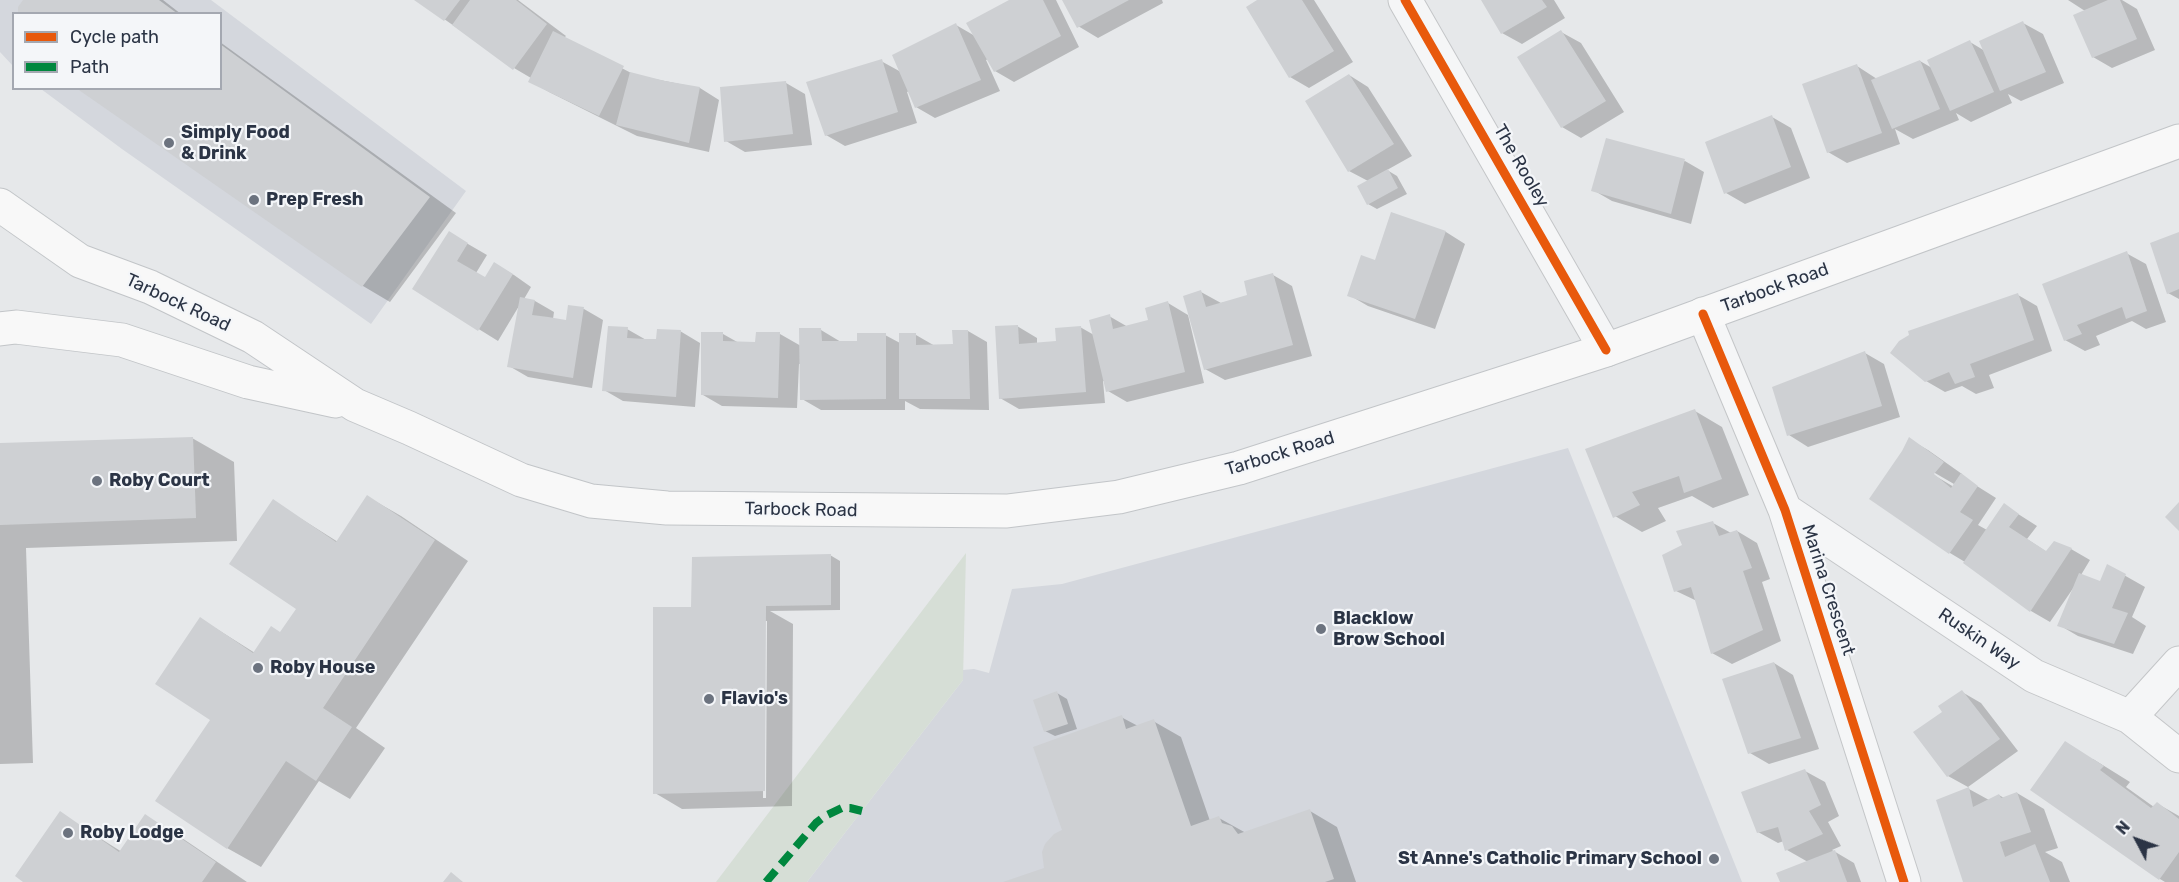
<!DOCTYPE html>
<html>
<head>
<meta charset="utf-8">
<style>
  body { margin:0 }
  #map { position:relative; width:2179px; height:882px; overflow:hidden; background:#e6e8ea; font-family:Rubik,sans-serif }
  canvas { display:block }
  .legend { position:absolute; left:12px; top:12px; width:210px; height:78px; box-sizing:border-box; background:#f4f6f9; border:2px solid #a4a8b1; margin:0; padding:8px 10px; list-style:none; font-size:18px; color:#2b3445 }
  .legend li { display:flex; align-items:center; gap:12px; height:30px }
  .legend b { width:30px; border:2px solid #a4a8b1 }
  .north { position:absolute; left:2107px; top:810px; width:60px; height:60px; -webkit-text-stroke:4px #f4f6f9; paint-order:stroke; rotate:311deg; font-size:16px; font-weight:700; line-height:24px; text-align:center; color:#2b3445 }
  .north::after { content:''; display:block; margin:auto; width:21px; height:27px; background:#2b3445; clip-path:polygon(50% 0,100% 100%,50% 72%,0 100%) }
</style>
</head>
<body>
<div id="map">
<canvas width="2179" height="882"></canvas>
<ul class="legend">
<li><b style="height:8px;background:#e8590c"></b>Cycle path</li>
<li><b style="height:8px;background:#00873e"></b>Path</li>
</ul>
<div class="north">N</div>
</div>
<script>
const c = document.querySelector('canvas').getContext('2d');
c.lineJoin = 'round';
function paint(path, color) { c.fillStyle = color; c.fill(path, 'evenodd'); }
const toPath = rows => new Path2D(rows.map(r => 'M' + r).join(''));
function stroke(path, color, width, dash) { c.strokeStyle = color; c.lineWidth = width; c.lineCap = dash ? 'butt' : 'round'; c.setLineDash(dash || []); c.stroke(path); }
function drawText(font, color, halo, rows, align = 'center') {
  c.font = font + ' Rubik,sans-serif'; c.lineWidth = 4.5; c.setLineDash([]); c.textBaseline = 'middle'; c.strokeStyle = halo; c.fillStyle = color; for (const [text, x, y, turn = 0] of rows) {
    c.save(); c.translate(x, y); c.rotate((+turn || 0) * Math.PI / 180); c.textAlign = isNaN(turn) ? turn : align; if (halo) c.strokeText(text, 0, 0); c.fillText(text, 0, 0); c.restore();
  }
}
paint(toPath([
  [0,0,211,0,466,191,371,324,122,149,41,89,220,88,220,14,14,14,13,66,0,52],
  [1568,448,1742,882,807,882,963,680,963,670,974,669,989,673,1012,589,1062,584]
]), '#d4d7dd');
paint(toPath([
  [966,553,963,680,807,882,716,882]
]), '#d6ded6');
paint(toPath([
  [25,0,163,0,181,14,19,14],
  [417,0,518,0,566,36,564,38,635,75,700,88,719,100,709,152,637,136,549,92,530,81,531,78,514,68],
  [1013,0,1056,0,1079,47,1014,82,995,71,988,59,986,60,1000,91,935,118,916,107,909,91,907,92,917,123,845,146,826,135,881,61,901,72,956,25,975,36],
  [1064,0,1162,0,1163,3,1098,38,1078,26],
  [1260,0,1314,0,1353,62,1309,88,1290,77],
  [1482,0,1554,0,1565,18,1522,44,1502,33],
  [2068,0,2122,0,2137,9,2155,50,2112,68,2093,57,2085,11],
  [2023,23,2043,34,2064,83,2021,101,2008,94,2012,103,1971,122,1956,113,1959,120,1913,139,1895,129,1900,144,1847,163,1828,152,1857,66,1877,79,1920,61,1932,68,1970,42,1985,51],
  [1561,32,1581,43,1624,112,1581,138,1562,127],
  [220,42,456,213,390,302,363,286,220,88],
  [1349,75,1368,87,1412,156,1387,170,1397,176,1407,194,1377,209,1368,204,1368,181,1349,171],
  [786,83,805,94,812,145,745,152,726,141],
  [1772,117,1791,128,1810,178,1745,204,1726,193,1707,142],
  [1685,161,1704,172,1691,224,1612,201,1593,190],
  [1392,213,1446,232,1465,244,1435,329,1368,306,1349,295,1376,262],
  [449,233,487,255,476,273,486,279,495,264,514,275,531,287,524,299,535,301,554,312,553,319,568,321,570,306,584,309,603,320,592,388,528,377,509,366,519,306,498,341,414,289],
  [2179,234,2179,299,2168,293],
  [2126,253,2146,264,2166,322,2146,329,2132,321,2096,336,2100,345,2085,351,2065,340],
  [1273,275,1292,286,1312,356,1225,380,1205,369,1201,292,1221,303,1249,296],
  [2018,295,2037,306,2052,351,1989,375,1994,388,1976,394,1962,386,1945,392,1926,381],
  [1168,303,1188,315,1204,383,1127,402,1108,391,1105,381,1103,381,1105,403,1019,409,1000,398,1017,326,1037,338,1037,344,1058,343,1080,327,1094,335,1109,316,1128,327,1150,321],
  [627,329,648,341,658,341,680,331,700,343,695,407,623,401,604,390],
  [821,330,841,342,858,342,885,335,900,343,916,335,935,346,955,346,968,331,987,342,989,410,920,409,905,401,905,410,821,410,802,399,801,364,799,364,797,408,722,406,703,395,723,334,739,343,757,344,757,333,780,334,801,346],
  [1865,353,1884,364,1900,417,1808,447,1789,435,1774,387],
  [1695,411,1722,427,1749,495,1713,508,1692,496,1658,508,1666,521,1642,532,1615,516,1587,449],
  [192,438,234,462,237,541,26,548,33,763,0,764,0,445],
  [1909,439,1928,450,1962,474,1961,476,1996,498,1978,525,1987,530,2004,505,2037,526,2027,539,2047,552,2055,543,2071,549,2090,560,2081,575,2101,583,2108,566,2145,587,2132,617,2146,626,2133,654,2078,636,2059,625,2074,587,2050,622,2031,611,1965,562,1950,553,1903,452],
  [1928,469,1954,484,1954,487,1927,471],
  [368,497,401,516,468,561,356,728,385,748,350,799,319,781,261,867,227,848,201,619,255,653,281,633,298,608,273,501,338,542],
  [1713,523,1731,533,1737,531,1757,543,1770,579,1762,582,1781,641,1732,664,1712,653,1697,601,1676,591,1684,546],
  [830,555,840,561,840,610,770,611,793,624,792,806,682,809,655,793,697,608],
  [764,621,767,621,766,798,763,798],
  [1774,663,1793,675,1819,749,1769,764,1750,753],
  [1962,692,1981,703,2018,751,1968,787,1948,776,1915,733,1944,712],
  [1057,693,1067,699,1077,729,1055,736,1045,731],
  [1121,717,1138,726,1153,721,1181,737,1210,821,1219,818,1246,833,1310,811,1337,827,1356,882,1007,882,1045,869],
  [2093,759,2130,782,2126,787,2154,807,2158,804,2179,816,2179,882,2165,882,2160,879,2032,790],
  [1805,771,1825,782,1839,816,1828,822,1841,846,1832,850,1854,863,1861,882,1781,882,1808,862,1787,850,1784,841,1778,843,1758,832],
  [1969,789,1989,800,1999,795,2004,798,2017,793,2044,809,2058,848,2045,852,2062,862,2070,882,1965,882],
  [60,813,122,852,146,816,179,836,247,882,26,882]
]), '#0003');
paint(toPath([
  [23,0,159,0,178,14,18,14,18,7],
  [414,0,460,0,444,21],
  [470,0,516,0,547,24,513,70,452,25],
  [1009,0,1043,0,1061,36,994,72,966,23],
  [1062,0,1129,0,1077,28],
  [1257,0,1302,0,1334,51,1289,78,1246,7],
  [1481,0,1542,0,1547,7,1501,34],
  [2108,0,2120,0,2137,39,2092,58,2073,15],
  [2023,21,2046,72,2000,91,1979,41],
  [956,23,981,80,915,108,892,55],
  [1561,30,1606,101,1561,128,1517,57],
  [553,31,624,66,599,116,528,82],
  [1970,40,1994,92,1950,111,1927,60],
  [220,44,430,197,362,287,76,88,220,88],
  [882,59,898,112,825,136,806,82],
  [1920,60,1940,109,1892,129,1871,80],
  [1857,64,1882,133,1827,153,1802,84],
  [630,72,665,81,700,87,689,143,616,125],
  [1349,74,1394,144,1348,172,1305,101],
  [786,81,793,134,724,142,720,87],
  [1772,115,1791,167,1724,194,1705,142],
  [1606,138,1685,159,1671,214,1591,191],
  [1388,169,1398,188,1367,205,1357,186],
  [1391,212,1446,231,1415,319,1347,296,1361,255,1375,260],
  [449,231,468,243,457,261,485,277,494,262,513,274,478,331,412,289],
  [2179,232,2179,289,2167,294,2150,243],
  [2127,251,2147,311,2126,319,2122,307,2077,325,2082,334,2064,341,2042,284],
  [1273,273,1293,345,1204,370,1183,296,1201,290,1206,307,1247,295,1244,281],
  [2018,293,2034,340,1970,364,1975,377,1955,384,1949,372,1925,382,1890,353,1899,341,1909,335,1908,331],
  [520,297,535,300,532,315,548,317,566,320,568,305,584,307,573,378,507,367],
  [1168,301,1185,372,1106,392,1089,320,1110,314,1113,329,1148,320,1145,308],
  [1018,325,1019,344,1056,341,1055,328,1081,326,1086,392,999,399,995,326],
  [608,326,628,327,627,338,645,339,656,339,657,329,681,330,676,397,602,391],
  [799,328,821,328,822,341,857,341,857,333,886,333,886,399,800,400],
  [952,330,968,330,970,399,899,399,899,333,916,333,916,345,953,344],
  [701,332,723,332,723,341,755,342,756,332,780,332,778,398,701,395],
  [1865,351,1882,406,1787,436,1772,387],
  [1695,409,1722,479,1684,493,1679,476,1632,492,1640,505,1613,518,1585,449],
  [193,437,196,518,0,525,0,443],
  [1909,437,1944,462,1934,474,1951,488,1961,473,1978,486,1960,512,1973,520,1949,554,1869,499,1902,451],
  [367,495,435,540,323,708,352,727,316,781,286,761,227,849,155,801,210,720,155,684,200,617,253,653,271,626,280,632,296,609,229,564,273,499,336,542],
  [2179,502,2179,531,2165,517],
  [2004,503,2019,514,2009,527,2046,551,2054,541,2072,548,2030,612,1963,563],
  [1713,521,1719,536,1737,530,1752,568,1743,571,1763,630,1711,654,1691,587,1674,592,1662,555,1682,545,1676,531],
  [831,554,831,605,766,606,765,791,653,794,653,607,691,607,692,557],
  [2107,564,2126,574,2112,608,2128,613,2114,644,2057,626,2079,573,2100,581],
  [1774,662,1801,738,1748,754,1722,679],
  [1962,690,2000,739,1947,777,1913,732,1942,712,1938,706],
  [1057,691,1068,724,1044,732,1033,700],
  [1122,715,1126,729,1154,719,1191,826,1219,816,1222,823,1232,826,1238,834,1310,809,1334,879,1325,882,1003,882,1044,868,1042,852,1045,844,1054,834,1062,830,1033,747],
  [2065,741,2104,766,2100,770,2151,808,2157,802,2179,819,2179,852,2159,880,2030,790],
  [1805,769,1821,805,1809,811,1823,834,1785,851,1778,827,1757,833,1741,792],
  [1969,787,1973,807,1999,794,2001,798,2017,792,2031,832,2000,842,2005,857,2035,844,2050,882,1963,882,1936,800],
  [60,811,119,852,145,814,216,862,202,882,23,882,15,876],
  [1835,850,1847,882,1780,882,1776,873],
  [451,872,463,882,443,882]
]), '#ced0d3');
const minor = toPath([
  [1405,0,1606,350],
  [1703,314,1785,510,1904,882],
  [1785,510,2034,676,2130,717,2179,756],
  [2130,717,2179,663]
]);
const major = toPath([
  [0,205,80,261,150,287,253,337,355,405,409,428,521,480,591,501,667,508,1007,511,1119,497,1239,468,1606,350,2179,141],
  [0,329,16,327,122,340,248,382,335,401]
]);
stroke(minor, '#c4c6c8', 35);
stroke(major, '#c2c5c8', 35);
stroke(minor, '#f5f6f7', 33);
stroke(major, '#f8f8f8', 33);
stroke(toPath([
  [766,882,816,823,825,816,842,808,850,808,862,811]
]), '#00873e', 8, [15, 8]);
stroke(toPath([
  [1405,0,1606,350],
  [1703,314,1785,510,1904,882]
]), '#e8590c', 9);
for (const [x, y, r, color] of [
  [169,143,6,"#6c737f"],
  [254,200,6,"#6c737f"],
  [97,481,6,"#6c737f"],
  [1321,629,6,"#6c737f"],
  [258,668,6,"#6c737f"],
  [709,699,6,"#6c737f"],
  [68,833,6,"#6c737f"],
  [1714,859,6,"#6c737f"]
]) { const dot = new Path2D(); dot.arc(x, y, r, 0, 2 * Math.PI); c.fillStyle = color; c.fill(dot); stroke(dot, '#f4f6f9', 2); }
drawText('bold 18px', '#2b3445', '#f4f6f9', [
  ["Simply Food",181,133],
  ["& Drink",181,154],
  ["Prep Fresh",266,200],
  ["Roby Court",109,481],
  ["Blacklow",1333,619],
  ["Brow School",1333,640],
  ["Roby House",270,668],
  ["Flavio's",721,699],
  ["Roby Lodge",80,833],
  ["St Anne's Catholic Primary School",1702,859,"right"]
], 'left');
drawText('18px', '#2b3445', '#f4f6f9', [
  ["The Rooley",1521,166,60],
  ["Tarbock Road",1775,288,-20],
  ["Tarbock Road",178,303,25],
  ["Tarbock Road",1280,454,-17],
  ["Tarbock Road",801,510,1],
  ["Marina Crescent",1828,590,72],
  ["Ruskin Way",1979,639,34]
]);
</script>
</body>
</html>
